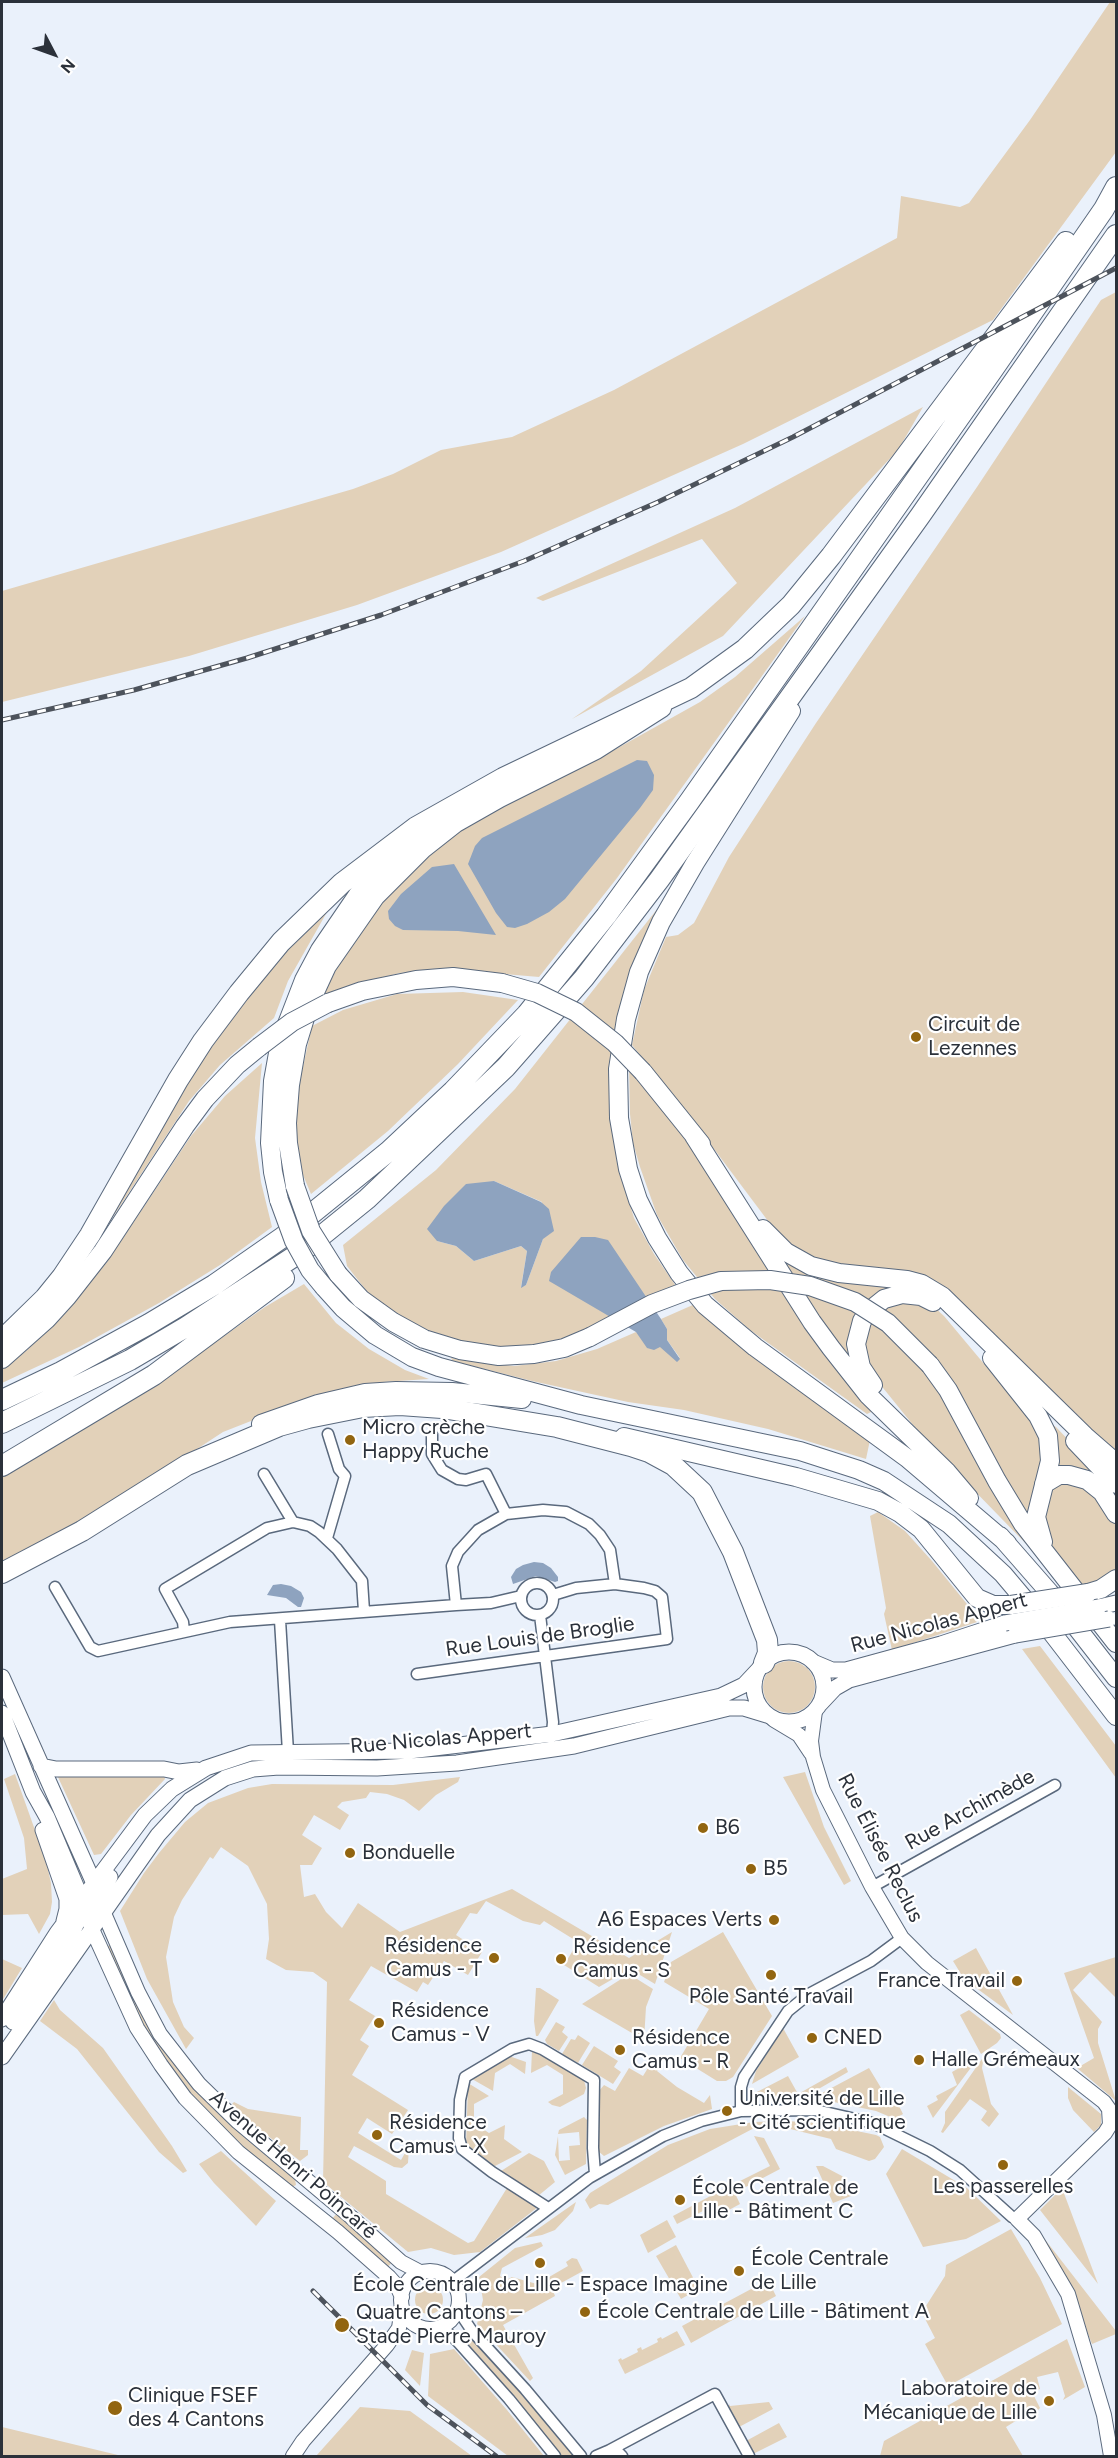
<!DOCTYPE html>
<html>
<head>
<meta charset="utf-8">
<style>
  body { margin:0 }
  #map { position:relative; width:1118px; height:2458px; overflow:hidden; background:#eaf1fb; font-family:Figtree,sans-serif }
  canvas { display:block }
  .frame { position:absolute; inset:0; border:3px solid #2b313a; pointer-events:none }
  .north { position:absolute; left:24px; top:24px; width:60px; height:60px; -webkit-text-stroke:4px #fff; paint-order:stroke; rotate:131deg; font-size:16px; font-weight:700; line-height:24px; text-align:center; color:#2b313a }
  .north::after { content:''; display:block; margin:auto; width:21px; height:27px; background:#2b313a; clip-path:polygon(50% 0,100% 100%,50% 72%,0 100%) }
</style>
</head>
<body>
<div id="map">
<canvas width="1118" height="2458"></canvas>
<div class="frame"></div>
<div class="north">N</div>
</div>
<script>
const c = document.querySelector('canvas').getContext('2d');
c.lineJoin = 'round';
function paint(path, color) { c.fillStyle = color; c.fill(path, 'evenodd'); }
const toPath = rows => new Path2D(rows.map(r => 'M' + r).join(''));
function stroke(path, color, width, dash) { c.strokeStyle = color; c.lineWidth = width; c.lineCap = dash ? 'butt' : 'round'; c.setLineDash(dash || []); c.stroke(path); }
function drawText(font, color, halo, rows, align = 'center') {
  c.font = font + ' Figtree,sans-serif'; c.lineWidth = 4.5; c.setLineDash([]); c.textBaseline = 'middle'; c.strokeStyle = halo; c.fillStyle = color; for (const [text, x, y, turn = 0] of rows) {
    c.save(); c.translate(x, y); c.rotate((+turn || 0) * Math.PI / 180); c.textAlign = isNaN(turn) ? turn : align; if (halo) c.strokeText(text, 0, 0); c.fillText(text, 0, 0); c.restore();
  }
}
paint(toPath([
  [1110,2,1116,2,1116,152,993,320,743,444,501,552,357,605,189,656,2,702,2,591,353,489,393,474,441,450,512,437,614,390,897,238,901,196,960,207,969,203,1030,120],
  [1116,292,1116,1455,957,1300,811,1258,780,1237,690,1117,632,1045,644,990,666,937,678,935,694,923,729,857,816,723,977,487,1101,300],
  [923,407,898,450,723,636,572,719,641,671,737,583,702,539,543,601,536,598,735,508],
  [805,616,617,878,539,977,446,969,400,973,352,985,323,996,339,961,363,923,397,884,430,852,472,822,616,749,700,702,735,677],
  [331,905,288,981,274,1018,220,1065,189,1101,90,1252,170,1111,217,1038,265,974,303,930],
  [658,908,632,967,621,1007,613,1041,609,1096,617,1163,634,1218,654,1254,678,1289,584,1333,523,1348,468,1347,408,1324,369,1294,347,1266,343,1245,436,1170,515,1089],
  [494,1181,542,1202,543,1239,526,1285,521,1287,527,1251,521,1246,474,1261,456,1246,437,1241],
  [463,992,518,1000,458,1064,388,1131,311,1194,300,1168,296,1126,298,1089,312,1026,343,1010,397,994],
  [262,1063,255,1138,261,1182,272,1227,220,1265,159,1303,79,1347,2,1383,2,1369,27,1350,64,1312,107,1262,191,1136,225,1096],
  [629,1066,694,1148,873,1411,867,1414,750,1330,715,1299,683,1260,657,1215,640,1167,633,1143,630,1114],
  [776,1249,905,1288,848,1342,849,1362,814,1316],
  [304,1284,336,1323,369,1349,405,1370,429,1379,383,1382,307,1399,223,1432,139,1487,49,1539,2,1561,2,1475,55,1442,141,1395,265,1307],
  [892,1302,933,1306,944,1316,1036,1426,1043,1450,1027,1518,934,1382,1036,1554,926,1441,875,1378,863,1351,866,1326],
  [695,1304,709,1321,759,1362,870,1440,866,1459,768,1429,684,1410,628,1402,532,1381,453,1361,451,1358,514,1366,556,1361,597,1349,636,1332,680,1358,667,1340,667,1329,661,1319],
  [1051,1424,1056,1427,1116,1490,1116,1497,1106,1482,1092,1473,1078,1468,1054,1472],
  [1058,1483,1083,1484,1113,1518,1116,1524,1116,1570,1111,1577,1080,1586,1056,1554,1042,1521,1052,1487],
  [878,1512,905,1531,932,1561,971,1609,977,1622,892,1650,884,1614,886,1608,870,1516],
  [1040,1646,1116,1746,1116,1778,1022,1649],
  '763 1687a26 26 0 1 1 52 0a26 26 0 1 1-52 0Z',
  [805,1772,824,1827,851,1881,844,1885,783,1777],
  [15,1774,46,1861,51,1883,52,1902,50,1914,39,1934,28,1914,2,1915,2,1879,27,1869,24,1838,4,1779],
  [57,1775,164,1775,165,1779,131,1815,101,1854,94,1855],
  [460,1777,458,1782,436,1795,419,1811,404,1800,387,1794,370,1792,366,1798,342,1802,337,1807,349,1815,340,1830,314,1815,302,1835,322,1848,312,1865,300,1865,304,1897,315,1894,326,1912,342,1928,358,1903,400,1932,512,1889,629,1958,672,1932,655,1984,630,1969,599,1987,564,1965,578,1942,544,1921,540,1925,523,1921,486,1901,477,1914,470,1913,456,1935,482,1952,468,1975,444,1961,428,1985,423,1982,417,1992,371,1966,349,2000,375,2016,360,2040,369,2046,352,2075,408,2110,392,2134,367,2118,358,2133,401,2160,409,2146,408,2163,402,2168,394,2167,354,2146,348,2157,386,2181,386,2194,468,2243,474,2241,507,2188,538,2207,480,2252,454,2255,431,2248,408,2252,323,2182,327,1982,313,1972,286,1970,266,1959,269,1939,267,1904,248,1866,221,1847,213,1859,210,1857,182,1900,174,1917,166,1957,173,2002,184,2027,194,2038,186,2049,147,1979,120,1911,144,1873,159,1853,185,1822,208,1803,248,1788,272,1784,393,1785],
  [723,1932,772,2016,733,2077,726,2081,717,2081,680,2058,709,2009,664,1982,671,1962],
  [110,1945,133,1997,152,2034,180,2070,234,2127,295,2179,296,2185,292,2187,228,2136,183,2088,133,2011,105,1947],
  [976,1948,1013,2015,964,1979,953,1961],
  [1116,1957,1116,1998,1090,1972,1073,1990,1102,2022,1098,2029,1098,2043,1116,2101,1077,2068,1094,2058,1064,1973],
  [2,1959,22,1968,2,2001],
  [629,1974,653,1989,646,2007,644,2040,582,2004],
  [536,1988,540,1988,559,2000,538,2036,536,2036,534,2021],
  [54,2000,60,2010,103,2048,172,2146,187,2171,183,2173,159,2152,77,2049,40,2021],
  [969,2010,1000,2034,1001,2038,997,2043,981,2054,960,2015],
  [556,2022,565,2027,562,2032,568,2037,559,2051,547,2044,545,2040],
  [783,2028,799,2057,752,2084,756,2071],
  [578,2035,590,2043,578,2063,562,2054,571,2039,575,2040],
  [594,2046,618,2061,614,2067,621,2072,613,2084,582,2065],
  [532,2050,584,2080,586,2088,584,2094,560,2107,552,2105,548,2102,563,2094,563,2075,547,2065,531,2073],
  [509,2056,526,2062,525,2074,510,2064,495,2073,493,2091,472,2079],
  [984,2056,982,2068,991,2104,999,2114,989,2127,981,2120,987,2111,970,2099,943,2133,941,2132,945,2123,945,2112],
  [979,2057,933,2118,927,2106,938,2100,936,2096,957,2085,952,2072],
  [654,2058,661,2063,657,2071,677,2087,704,2103,710,2095,712,2109,664,2126,604,2156,598,2151,597,2147,599,2091,604,2085,615,2091,629,2068,643,2076],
  [846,2067,848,2072,815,2091,812,2098,757,2098,753,2094,788,2076,798,2094],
  [869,2068,892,2106,898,2104,903,2114,895,2119,876,2111,820,2099,822,2093],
  [468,2083,489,2096,474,2104,474,2123,489,2133,505,2125,504,2139,522,2152,495,2166,466,2146],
  [1068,2087,1101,2114,1101,2125,1094,2132,1073,2110,1068,2098],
  [234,2102,248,2109,301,2117,300,2150,308,2150,308,2155,300,2161,254,2125,232,2104],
  [584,2117,587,2120,586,2164,565,2175,555,2155,558,2136,559,2161,570,2160,569,2146,580,2145,579,2132,558,2134,559,2130],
  [786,2121,819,2123,876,2135,880,2137,884,2147,875,2159,869,2161,836,2149,831,2139,778,2126,770,2129,758,2126,608,2205,599,2204,590,2209,585,2200,590,2193,668,2145,710,2129,754,2122],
  [754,2136,764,2138,780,2169,742,2189,738,2182,770,2166],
  [902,2149,967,2188,1001,2221,966,2239,923,2247,886,2174],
  [221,2151,276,2201,256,2226,214,2183,199,2164],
  [529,2153,544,2161,555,2182,538,2196,501,2171],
  [816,2166,823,2166,842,2176,850,2187,851,2196,833,2203],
  [731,2185,740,2204,716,2217,711,2207,677,2224,673,2216],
  [1062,2188,1098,2284,1040,2210],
  [576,2202,573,2211,555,2230,542,2235,525,2238],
  [339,2211,394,2260,386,2269,331,2220],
  [667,2220,676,2237,648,2253,640,2235],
  [1011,2229,1040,2278,1062,2324,948,2386,925,2344,935,2338,923,2315,924,2309,945,2276,946,2265],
  [1040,2233,1116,2331,1116,2334,1092,2344,1072,2295,1037,2236],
  [541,2242,543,2246,502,2268,500,2276,506,2280,512,2277,537,2284,568,2266,566,2262,572,2258,577,2259,583,2271,552,2288,555,2296,503,2325,533,2378,530,2381,477,2324,483,2300,479,2277,515,2248],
  [676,2245,699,2289,681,2299,656,2256],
  [768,2280,776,2296,691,2343,682,2326],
  '415 2300a14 14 0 1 1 28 0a14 14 0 1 1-28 0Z',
  [677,2331,685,2345,625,2374,618,2360,621,2358,622,2360,638,2352,637,2349,641,2347,642,2350,658,2342,657,2339,661,2337,662,2339],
  [471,2335,528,2399,574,2456,560,2456,521,2407,463,2341],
  [1067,2339,1085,2387,1063,2400,1065,2396,1058,2372,1037,2377,1040,2389,1032,2392,1040,2408,1033,2415,1030,2412,1006,2427,1023,2456,880,2456,884,2441],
  [454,2349,507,2410,544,2456,508,2456,428,2396,430,2354],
  [412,2350,424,2353,420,2386,405,2370],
  [769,2402,773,2409,739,2427,729,2407,729,2404,730,2406],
  [360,2407,410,2411,472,2456,316,2456],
  [779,2423,787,2437,753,2454,746,2441],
  [2,2427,122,2456,2,2456]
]), '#e2d1b9');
paint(toPath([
  [637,760,647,761,654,775,653,790,640,808,565,899,549,912,527,924,515,928,507,927,496,913,468,864,475,846,482,838],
  [454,864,496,935,458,931,403,930,395,926,389,919,388,911,401,894,432,867],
  [494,1181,541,1202,549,1209,554,1231,543,1239,526,1285,521,1288,527,1251,521,1246,474,1261,456,1246,437,1241,427,1229,444,1206,466,1184],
  [581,1237,595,1237,608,1240,661,1319,667,1329,667,1340,680,1359,677,1362,660,1347,654,1350,647,1348,636,1332,549,1281,551,1272],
  [534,1562,543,1563,551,1568,558,1577,558,1581,555,1582,536,1576,513,1584,511,1577,516,1569,523,1565],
  [281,1584,291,1586,301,1592,304,1598,301,1607,298,1607,286,1598,267,1595,273,1585]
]), '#8ea3bf');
const minor = toPath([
  [432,1435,432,1454,442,1470,458,1479,466,1480,486,1474,506,1514],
  [264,1474,293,1522],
  [327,1538,345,1476,339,1469,328,1434],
  '521 1599a16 16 0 1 1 32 0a16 16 0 1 1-32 0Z',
  [55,1587,90,1647,98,1651,230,1622,456,1605],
  [553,1595,576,1588,615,1584],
  [540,1615,553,1722,552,1734],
  [280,1620,288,1752],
  [184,1631,183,1622,165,1589,267,1528,293,1522,310,1526,319,1532,337,1549,362,1581,364,1611],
  [417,1674,667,1639,662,1597,655,1591,644,1588,615,1584,610,1550,600,1535,589,1524,566,1512,543,1510,506,1514,478,1530,458,1552,452,1566,456,1605,491,1603,521,1596],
  [872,1887,1055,1785],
  [741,2111,741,2087,744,2077,788,2011,809,1994,871,1961,902,1938],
  [548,2208,492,2172,462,2149,459,2138,460,2100,465,2077,512,2049,529,2044,542,2049,594,2080,593,2148,595,2174],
  [452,2282,589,2178,663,2136,701,2121,741,2111,816,2110,873,2123,930,2151,960,2170,1012,2217,1017,2219],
  [458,2306,462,2316,472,2331,525,2389,581,2456],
  [434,2329,448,2333,457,2341,509,2399,555,2456],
  [610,2450,715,2394,749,2456],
  [596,2456,610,2450,618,2452,622,2456]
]);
const tertiary = toPath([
  [815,1711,811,1741,813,1757,823,1790,872,1887,902,1938,927,1963,1104,2102,1109,2109,1110,2125,1105,2133,1017,2219,1034,2236,1068,2294,1104,2415,1111,2456],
  [774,1720,799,1735,811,1753],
  [103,1911,138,1992,160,2034,199,2084,238,2122,351,2217,401,2262,422,2273],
  [91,1927,137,2028,161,2065,185,2098,238,2152,338,2232,389,2277,397,2286,402,2297],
  '401 2300a29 29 0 1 1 58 0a29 29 0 1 1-58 0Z',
  [293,2456,303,2441,387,2345,399,2328,402,2308]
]);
const secondary = toPath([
  [1099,1607,1116,1603],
  '754 1687a35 35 0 1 1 70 0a35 35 0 1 1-70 0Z',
  [813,1662,832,1670,846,1670,941,1644,1005,1623],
  [2,1677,96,1888],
  [820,1704,835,1688,849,1680,1015,1635],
  [2,1713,33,1792,47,1817,84,1905],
  [41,1766,56,1769,164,1769,179,1772,197,1770],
  [43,1830,67,1899,67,1909,64,1921],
  [91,1926,94,1904,110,1877],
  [2,2019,57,1933,145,1815,172,1789,206,1768,251,1753,409,1751,552,1734,721,1696,744,1685,759,1669],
  [13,2022,72,1933,87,1902],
  [2,2057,158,1835,190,1800,225,1778,253,1769,279,1767,377,1768,457,1763,574,1746,729,1708,744,1708,767,1715]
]);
const trunk = toPath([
  [791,711,695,863,661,922,639,972,626,1019,618,1069,619,1118,628,1169,638,1200,657,1238,679,1273,705,1305,755,1347,907,1458,1007,1543],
  [328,1003,362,991,416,980,453,977,502,983],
  [643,1072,701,1144],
  [694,1136,812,1322,831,1348,868,1395,947,1472,969,1498],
  [295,1186,288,1143,287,1123,290,1085,297,1044,309,1005,327,966,375,897,423,849,456,823,500,798,596,750,662,708],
  [279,1200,273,1172,270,1143,273,1081,280,1042,304,980,320,950,361,890,400,851,444,821],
  [763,1229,786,1252,811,1266,839,1273,907,1280,922,1284,942,1296,1085,1436,1116,1463],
  [338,1274,361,1299,393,1322,424,1339,460,1350,499,1356,534,1354,564,1348,590,1337],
  [324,1287,343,1308,375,1335,412,1357,439,1367,581,1405,800,1451,859,1470,884,1481,949,1524,1003,1574,1046,1625,1116,1716],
  [992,1358,1038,1416,1048,1436,1050,1461,1036,1517,1043,1542],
  [2,1359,47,1319,67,1297,103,1251,185,1126,205,1099,237,1065,259,1047],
  [930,1365,948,1390,997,1481,1023,1524,1116,1643],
  [873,1385,861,1367,856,1344,862,1321,869,1311,884,1299,902,1294,921,1296,933,1302],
  [261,1424,318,1404,365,1393,396,1391,452,1392,522,1399],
  [624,1437,796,1477,878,1501,900,1513,921,1529,977,1598,993,1605,1011,1605],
  [1075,1441,1116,1484],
  [1044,1484,1059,1475,1069,1475,1087,1480,1102,1492,1116,1514],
  [1000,1536,1049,1592,1116,1678],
  [1088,1593,1101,1589,1116,1579]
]);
const motorway = toPath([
  [2,1340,45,1298,62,1277,90,1235,178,1080,203,1041,239,993,281,942,342,883,416,827,503,778,691,688,745,649,791,605,831,556,1066,242],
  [2,1400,61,1372,149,1324,214,1285,283,1237,389,1151,453,1091,527,1014,606,916,689,802,992,371,1104,209,1116,187],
  [2,1423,130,1360,186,1327,304,1250,367,1199,506,1067,584,978,659,880,920,516,1116,235],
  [2,1466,154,1375,284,1278],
  [2,1573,82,1531,187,1465,279,1426,308,1418,363,1407,400,1405,442,1408,557,1427,631,1446,649,1452,673,1465,702,1492,733,1552,767,1640,768,1653,764,1663]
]);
stroke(minor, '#5a697d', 13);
stroke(tertiary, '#5a697d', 16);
stroke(secondary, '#5a697d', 17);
stroke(trunk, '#5a697d', 20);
stroke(motorway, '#5a697d', 22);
stroke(minor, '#fff', 10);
stroke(tertiary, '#fff', 14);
stroke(secondary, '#fff', 15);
stroke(trunk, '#fff', 18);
stroke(motorway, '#fff', 20);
const rail = toPath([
  [2,720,134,690,247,658,381,615,524,561,658,502,793,437,1116,268],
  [313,2291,427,2405,496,2456]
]);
stroke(rail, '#4d535c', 5);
stroke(rail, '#fff', 3, [9]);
const secondaryBridge = toPath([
  [1005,1623,1099,1607],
  [1015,1635,1109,1619]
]);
const trunkBridge = toPath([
  [502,983,537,993,576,1012,615,1043,643,1072],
  [259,1047,292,1022,328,1003],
  [295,1186,311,1231,338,1274],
  [279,1200,294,1241,310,1270,324,1287],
  [590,1337,652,1304,689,1290,721,1281,770,1280,810,1286,855,1302,888,1323,930,1365],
  [1011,1605,1088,1593]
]);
stroke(secondaryBridge, '#5a697d', 17, []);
stroke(trunkBridge, '#5a697d', 20, []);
stroke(secondaryBridge, '#fff', 15);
stroke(trunkBridge, '#fff', 18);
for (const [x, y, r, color] of [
  [916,1037,6,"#926510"],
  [350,1440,6,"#926510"],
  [703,1828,6,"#926510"],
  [350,1853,6,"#926510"],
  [751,1869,6,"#926510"],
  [774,1920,6,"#926510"],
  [494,1958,6,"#926510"],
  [561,1959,6,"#926510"],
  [771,1975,6,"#926510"],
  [1017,1981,6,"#926510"],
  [379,2023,6,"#926510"],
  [812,2038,6,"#926510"],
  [620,2050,6,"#926510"],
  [919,2060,6,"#926510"],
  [727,2111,6,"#926510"],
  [377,2135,6,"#926510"],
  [1003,2165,6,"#926510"],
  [680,2200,6,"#926510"],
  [540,2263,6,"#926510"],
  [739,2271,6,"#926510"],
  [585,2312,6,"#926510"],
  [342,2325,8,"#926510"],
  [1049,2401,6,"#926510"],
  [115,2408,8,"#926510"]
]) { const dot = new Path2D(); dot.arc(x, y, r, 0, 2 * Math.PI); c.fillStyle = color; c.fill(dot); stroke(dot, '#fff', 2); }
drawText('21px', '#2b313a', '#fff', [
  ["Circuit de",928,1025],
  ["Lezennes",928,1049],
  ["Micro crèche",362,1428],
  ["Happy Ruche",362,1452],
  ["B6",715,1828],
  ["Bonduelle",362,1853],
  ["B5",763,1869],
  ["A6 Espaces Verts",762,1920,"right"],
  ["Résidence",482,1946,"right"],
  ["Camus - T",482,1970,"right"],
  ["Résidence",573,1947],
  ["Camus - S",573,1971],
  ["France Travail",1005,1981,"right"],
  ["Pôle Santé Travail",771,1997,"center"],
  ["Résidence",391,2011],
  ["Camus - V",391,2035],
  ["Résidence",632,2038],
  ["Camus - R",632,2062],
  ["CNED",824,2038],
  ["Halle Grémeaux",931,2060],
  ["Université de Lille",739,2099],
  ["‐ Cité scientifique",739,2123],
  ["Résidence",389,2123],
  ["Camus - X",389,2147],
  ["Les passerelles",1003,2187,"center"],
  ["École Centrale de",692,2188],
  ["Lille - Bâtiment C",692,2212],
  ["École Centrale",751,2259],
  ["de Lille",751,2283],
  ["École Centrale de Lille - Espace Imagine",540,2285,"center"],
  ["École Centrale de Lille - Bâtiment A",597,2312],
  ["Quatre Cantons –",356,2313],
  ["Stade Pierre Mauroy",356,2337],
  ["Laboratoire de",1037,2389,"right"],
  ["Mécanique de Lille",1037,2413,"right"],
  ["Clinique FSEF",128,2396],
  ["des 4 Cantons",128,2420]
], 'left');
drawText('21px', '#2b313a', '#fff', [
  ["Rue Nicolas Appert",939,1623,-15],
  ["Rue Louis de Broglie",540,1637,-8],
  ["Rue Nicolas Appert",441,1739,-5],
  ["Rue Archimède",970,1810,-29],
  ["Rue Élisée Reclus",880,1848,63],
  ["Avenue Henri Poincaré",293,2165,41]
]);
</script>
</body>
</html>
